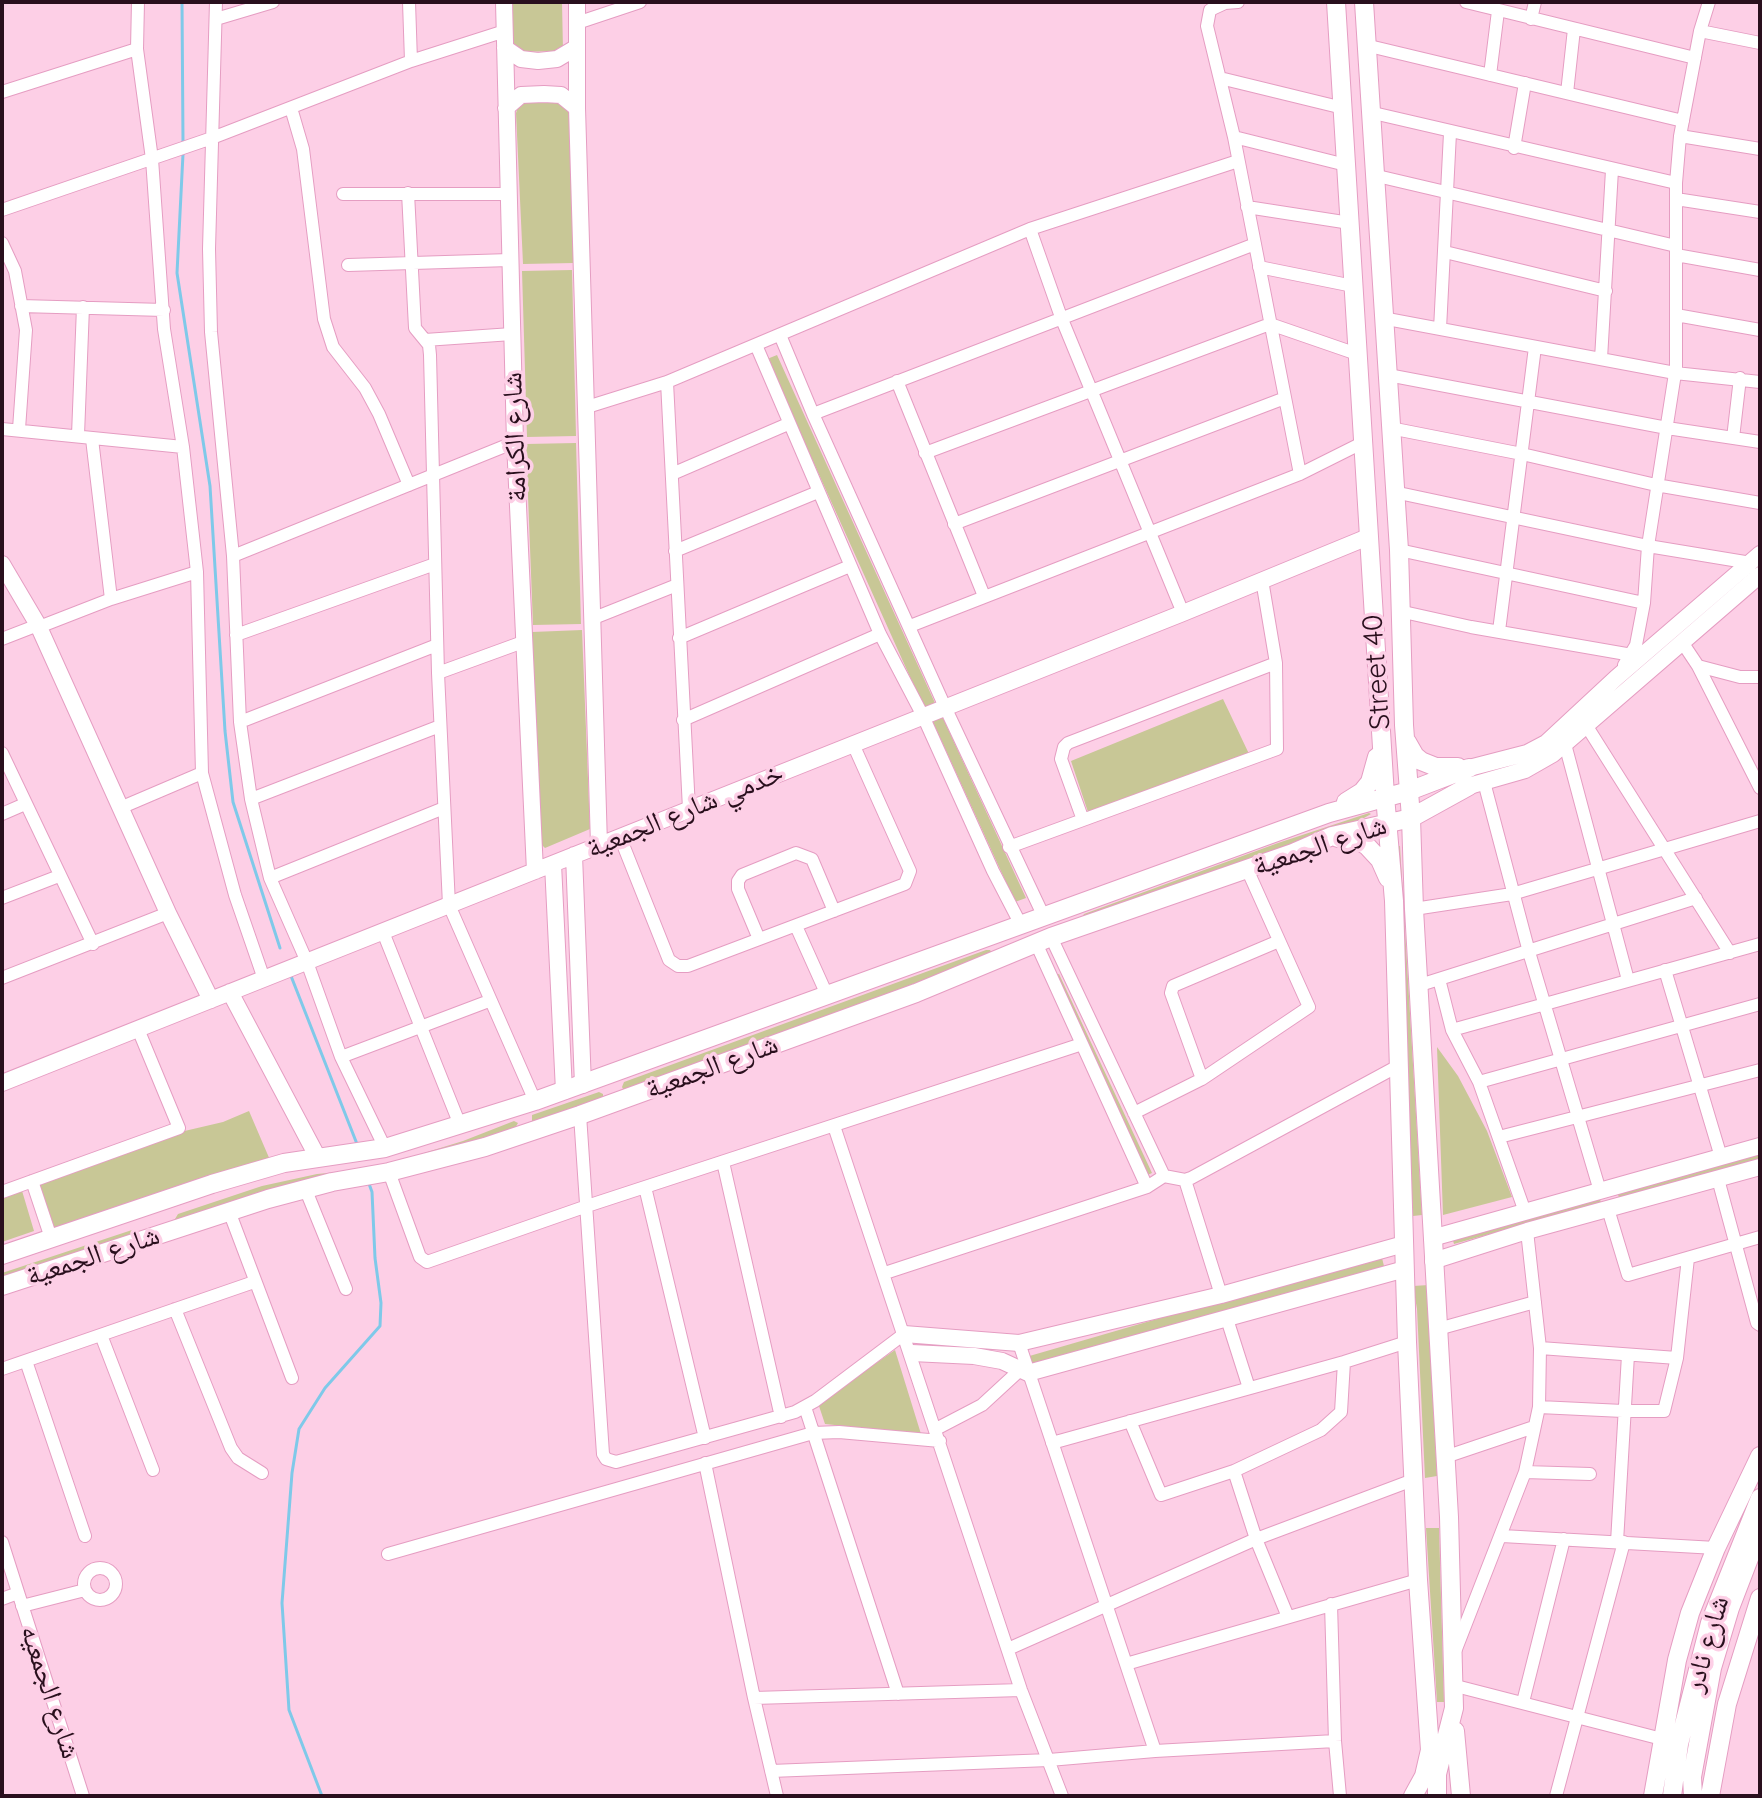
<!DOCTYPE html>
<html>
<head>
<meta charset="utf-8">
<style>
  body { margin:0 }
  #map { position:relative; width:1762px; height:1798px; overflow:hidden; background:#fdcfe6; font-family:Quicksand,sans-serif }
  canvas { display:block }
  .frame { position:absolute; inset:0; border:4px solid #290f1d; pointer-events:none }
</style>
</head>
<body>
<div id="map">
<canvas width="1762" height="1798"></canvas>
<div class="frame"></div>
</div>
<script>
const c = document.querySelector('canvas').getContext('2d');
c.lineJoin = 'round';
function paint(path, color) { c.fillStyle = color; c.fill(path, 'evenodd'); }
const toPath = rows => new Path2D(rows.map(r => 'M' + r).join(''));
function stroke(path, color, width, dash) { c.strokeStyle = color; c.lineWidth = width; c.lineCap = dash ? 'butt' : 'round'; c.setLineDash(dash || []); c.stroke(path); }
function drawText(font, color, halo, rows, align = 'center') {
  c.font = font + ' Quicksand,"Noto Naskh Arabic",sans-serif'; c.lineWidth = 7; c.setLineDash([]); c.textBaseline = 'middle'; c.strokeStyle = halo; c.fillStyle = color; for (const [text, x, y, turn = 0] of rows) {
    c.save(); c.translate(x, y); c.rotate((+turn || 0) * Math.PI / 180); c.textAlign = isNaN(turn) ? turn : align; if (halo) c.strokeText(text, 0, 0); c.fillText(text, 0, 0); c.restore();
  }
}
paint(toPath([
  [512,2,562,2,563,51,513,52],
  [558,101,567,106,569,113,574,263,523,264,516,113,520,102],
  [572,270,576,436,527,437,522,271],
  [777,355,935,703,924,708,767,359],
  [576,443,581,624,533,625,526,444],
  [582,630,590,829,545,848,540,843,532,632],
  [1223,699,1250,756,1089,815,1071,761],
  [942,716,1026,898,1015,902,932,720],
  [1369,813,1371,814,1332,836,1082,917,1084,914,1278,843],
  [1400,846,1422,1215,1413,1216,1392,847],
  [986,950,990,950,994,956,624,1091,622,1087,624,1082],
  [1059,974,1152,1173,1143,1177,1050,977],
  [1437,1047,1458,1076,1487,1131,1512,1197,1443,1215],
  [599,1092,603,1094,603,1101,537,1124,532,1121,532,1115],
  [249,1111,270,1160,53,1234,32,1180,176,1133,223,1122],
  [514,1121,518,1123,514,1130,178,1223,175,1219,178,1214,262,1186,317,1174,372,1169,463,1141],
  [1760,1150,1760,1159,1619,1198,1616,1187],
  [20,1184,34,1231,2,1242,2,1190],
  [1598,1191,1601,1203,1454,1244,1451,1234],
  [135,1229,141,1233,2,1282,2,1273],
  [1381,1254,1384,1266,1031,1369,1026,1357],
  [1429,1285,1428,1310,1437,1476,1425,1478,1417,1309,1413,1286],
  [895,1350,921,1434,825,1424,818,1403],
  [1426,1528,1439,1528,1444,1702,1437,1702]
]), '#c8c796');
stroke(toPath([
  [182,2,183,142],
  [183,154,177,273,210,486,225,731,233,802,280,948],
  [291,976,357,1144],
  [322,1796,289,1710,282,1603,292,1473,299,1429,325,1388,380,1326,381,1303,375,1258,372,1192,368,1181]
]), '#7fc9e9', 3);
const street = toPath([
  [138,2,137,49,152,159,164,329,183,447,197,572,202,773,235,895,264,979],
  [216,2,209,249,211,332,233,556,240,722,251,799,270,878,307,962,341,1057,385,1148],
  [409,2,411,61],
  [1238,2,1225,3,1210,10,1207,26,1234,137,1300,474],
  [1466,2,1695,58],
  [216,19,273,2],
  [1531,19,1535,2],
  [577,23,640,2],
  [1700,31,1760,43],
  [1365,45,1683,121],
  [1490,75,1498,11],
  [1220,78,1343,108],
  [2,92,137,49],
  [1567,93,1574,29],
  [291,108,303,149,324,319,333,347,365,388,379,414,409,485],
  [1369,112,1676,183],
  [1680,136,1760,149],
  [1234,137,1346,165],
  [1514,148,1525,83],
  [1373,175,1676,246],
  [408,193,415,328,429,345,430,355,438,673,449,905,535,1101],
  [343,194,508,194],
  [1676,199,1760,212],
  [1247,207,1350,223],
  [2,210,212,138,411,61,505,31],
  [1030,229,1061,317,1183,613],
  [2,243,15,271,26,330,19,429],
  [1445,252,1606,291],
  [1676,255,1760,270],
  [348,265,510,260],
  [1259,267,1353,286],
  [21,306,164,310],
  [1676,315,1760,330],
  [1382,318,1675,373,1760,382],
  [1440,329,1450,133],
  [780,335,813,414,945,707,1044,917],
  [425,340,512,334],
  [756,345,880,634,923,716,993,871,1021,925],
  [1601,359,1612,170],
  [1388,375,1667,428,1760,442],
  [897,381,984,596],
  [667,382,689,809],
  [587,407,667,382,1030,229,1238,161],
  [813,414,1255,244],
  [1390,428,1522,454,1656,485,1760,503],
  [2,429,183,447],
  [78,435,83,307],
  [1733,438,1740,378],
  [92,439,111,599],
  [925,453,1270,324,1357,354],
  [672,474,788,424],
  [1394,492,1648,546,1751,563],
  [954,524,1285,398],
  [1399,550,1644,603],
  [675,551,818,492],
  [233,556,515,442],
  [1399,611,1471,627,1632,655],
  [594,618,677,585],
  [910,626,1300,474,1362,443],
  [39,627,111,599,197,572],
  [1499,631,1535,347],
  [236,635,435,564],
  [679,638,850,566],
  [2,639,38,625],
  [1682,642,1698,666,1760,788],
  [1624,665,1636,645,1644,603,1648,546,1676,367,1676,183,1680,136,1700,31,1709,2],
  [1698,666,1740,677,1760,677],
  [438,673,523,642],
  [683,720,880,634],
  [240,722,437,645],
  [1586,725,1730,953],
  [1565,744,1628,980],
  [2,753,93,944],
  [1484,782,1529,952,1600,1191],
  [251,799,440,726],
  [120,808,202,773],
  [2,814,25,804],
  [1083,820,1061,759,1064,747,1068,743,1276,663],
  [620,837,669,960,678,966,688,966,905,884,910,871,853,744],
  [1009,847,1277,749,1276,663,1262,580],
  [270,878,444,808],
  [2,898,59,876],
  [1414,909,1512,894,1760,821],
  [796,926,827,995],
  [383,932,460,1125],
  [1051,937,1164,1176],
  [759,939,738,889,738,881,742,875,796,853,812,859,834,911],
  [1036,943,1147,1187],
  [1665,970,1721,1157],
  [2,978,168,913],
  [1439,979,1452,1030,1479,1082,1525,1212],
  [1420,985,1696,898],
  [1452,1030,1760,944],
  [341,1057,489,1001],
  [1202,1079,1171,993,1173,986,1279,941],
  [1479,1082,1760,1004],
  [1134,1113,1202,1079,1309,1007,1247,869],
  [580,1115,603,1454,606,1459,616,1462,795,1412,815,1401,904,1334],
  [834,1126,1021,1690,1062,1796],
  [1499,1137,1760,1070],
  [723,1162,781,1417],
  [389,1172,420,1257,427,1262,587,1206,1082,1044],
  [1718,1179,1757,1323,1760,1325],
  [1185,1180,1221,1295],
  [32,1181,51,1238],
  [645,1187,705,1438],
  [305,1188,346,1289],
  [2,1192,179,1128,138,1029],
  [1608,1209,1628,1275,1760,1237],
  [229,1211,292,1378],
  [885,1273,1147,1187,1164,1176,1185,1180,1191,1178,1398,1066],
  [175,1309,231,1448,238,1458,262,1473],
  [1227,1319,1249,1388],
  [1438,1329,1535,1302],
  [101,1335,153,1470],
  [1019,1343,1155,1751],
  [1540,1348,1677,1358],
  [26,1361,85,1536],
  [2,1369,254,1282],
  [805,1407,898,1694],
  [1539,1407,1623,1411,1664,1411,1677,1358,1688,1258],
  [1130,1421,1161,1495,1234,1471,1321,1430,1341,1412,1344,1362],
  [936,1429,982,1405,1020,1370],
  [1052,1443,1344,1362,1407,1342],
  [1445,1457,1534,1427],
  [705,1463,754,1698],
  [1234,1471,1256,1539,1288,1617],
  [1525,1472,1590,1474],
  [1502,1536,1716,1548],
  [2,1542,83,1796],
  [1617,1542,1628,1355],
  [388,1554,813,1433,839,1432,940,1441],
  '84 1584a16 16 0 1 1 32 0a16 16 0 1 1-32 0Z',
  [2,1599,18,1593],
  [1331,1604,1335,1741,1340,1796],
  [22,1606,85,1590],
  [1008,1649,1256,1539,1413,1480],
  [1456,1649,1525,1472,1539,1407,1540,1348,1527,1231],
  [1126,1664,1418,1580],
  [1452,1685,1662,1739],
  [1523,1702,1564,1539],
  [771,1771,1049,1760,1155,1751,1335,1741],
  [777,1796,754,1698,1021,1690],
  [1556,1796,1624,1542]
]);
const secondary = toPath([
  [504,2,515,442,535,871],
  [577,2,577,108,599,845],
  [505,48,521,59,538,61,557,59,577,47],
  [506,108,521,95,544,94,561,95,577,108],
  [2,564,38,625,168,913,211,1000],
  [1469,768,1527,753,1546,743,1616,678,1760,554],
  [1469,786,1525,770,1553,754,1760,575],
  [574,855,583,1085],
  [553,864,564,1091],
  [230,992,318,1158],
  [2,1083,1183,613,1368,537],
  [1432,1238,1760,1146],
  [1433,1261,1527,1231,1760,1167],
  [904,1334,1019,1343,1221,1295,1404,1244],
  [912,1353,974,1356,1002,1361,1028,1373,1405,1269]
]);
const primary = toPath([
  [1336,2,1385,796,1394,901,1407,1342,1418,1580,1430,1750,1424,1776,1413,1796],
  [1364,2,1399,550,1404,725,1411,818,1414,909,1449,1517,1454,1708,1437,1774,1437,1796],
  [1407,742,1415,756,1421,761,1436,767,1458,767],
  [1346,802,1362,792,1370,782,1377,757],
  [1338,838,1358,840,1367,846,1380,860,1388,878],
  [2,1255,212,1184,284,1163,385,1148,535,1101,1329,813,1409,791,1469,768],
  [2,1286,268,1199,332,1182,389,1172,485,1147,580,1115,916,993,1051,937,1293,853,1332,836,1411,818,1469,786],
  [1455,1731,1461,1796],
  [1653,1796,1677,1660,1690,1613,1716,1548,1760,1456],
  [1672,1796,1679,1744,1710,1623,1760,1498],
  [1693,1796,1692,1777,1712,1668,1730,1608,1760,1530],
  [1710,1796,1727,1704,1760,1598]
]);
stroke(street, '#e59dc2', 14);
stroke(secondary, '#e59dc2', 18);
stroke(primary, '#e59dc2', 20);
stroke(street, '#fff', 12);
stroke(secondary, '#fff', 16);
stroke(primary, '#fff', 18);
drawText('28px', '#290f1d', '#fdcfe6', [
  ["شارع الكرامة",515,437,-92],
  ["Street 40",1377,672,-94],
  ["خدمي شارع الجمعية",685,811,-22],
  ["شارع الجمعية",1320,846,-18],
  ["شارع الجمعية",712,1067,-20],
  ["شارع الجمعية",93,1256,-18],
  ["شارع نادر",1707,1644,-74],
  ["شارع الجمعيه",50,1692,72]
]);
</script>
</body>
</html>
